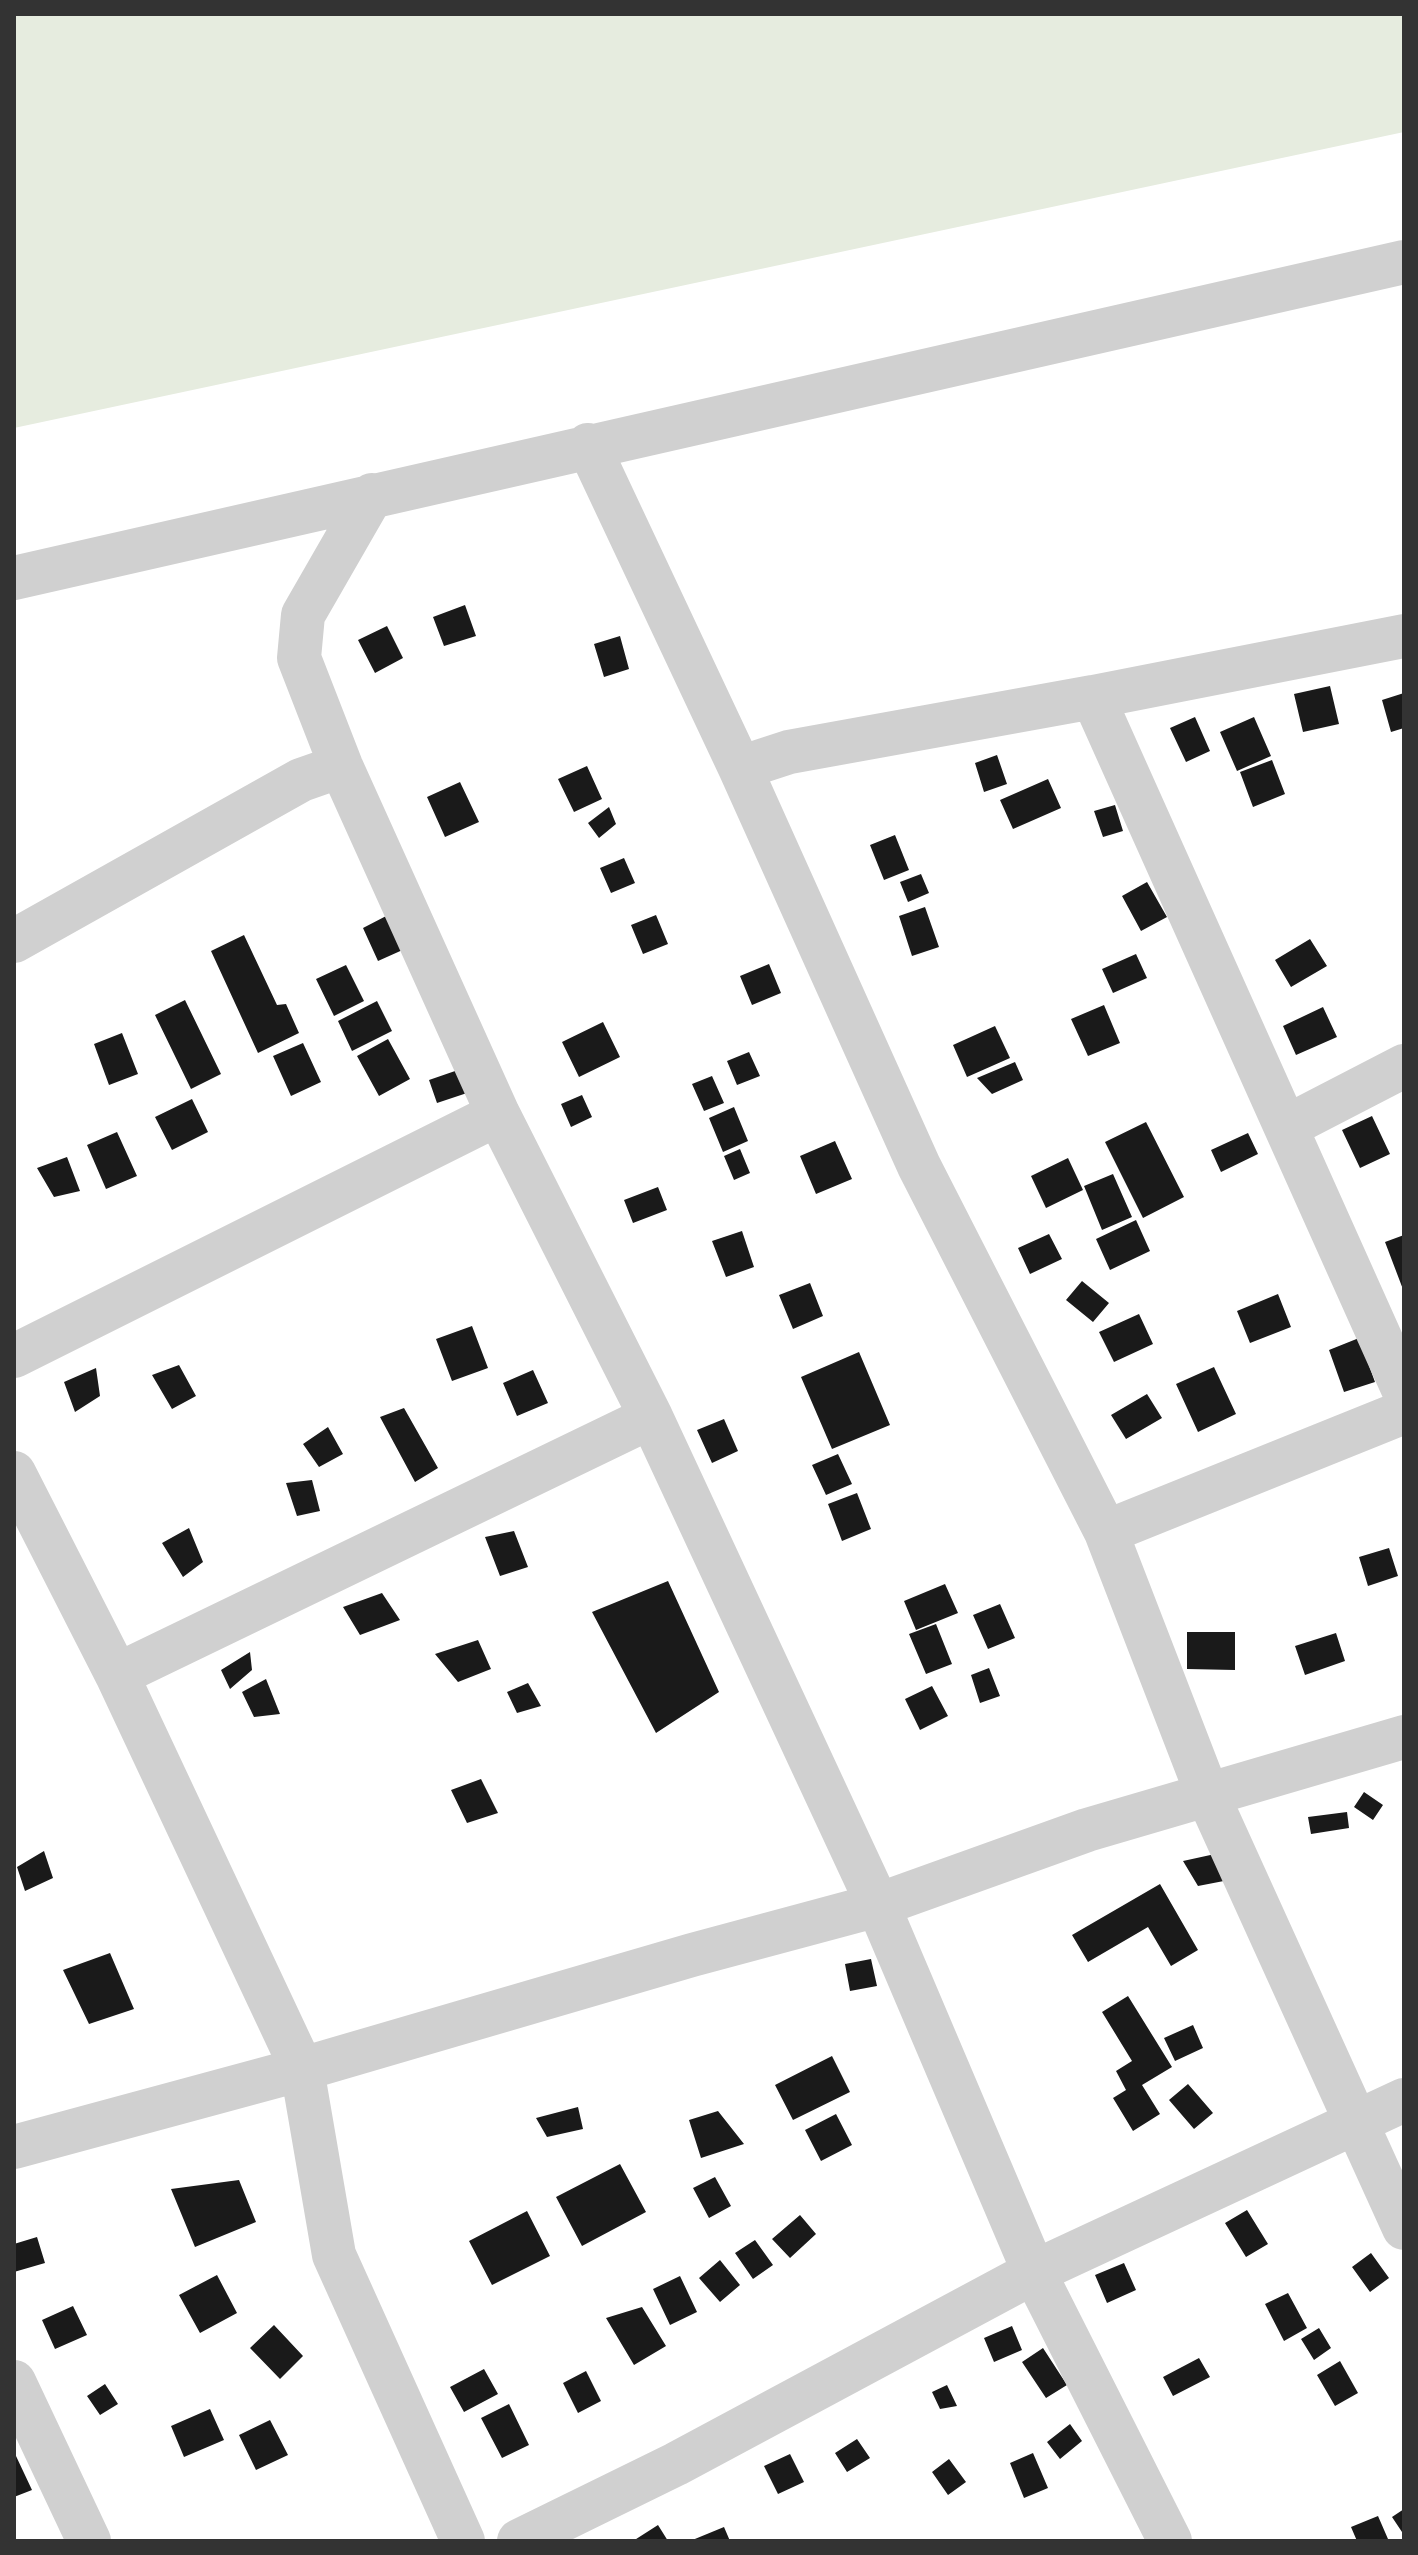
<!DOCTYPE html>
<html>
<head>
<meta charset="utf-8">
<style>
  body { margin:0 }
  #map { position:relative; width:1418px; height:2555px; overflow:hidden; background:#fff; font-family:Ubuntu,sans-serif }
  canvas { display:block }
  .frame { position:absolute; inset:0; border:16px solid #333; pointer-events:none }
</style>
</head>
<body>
<div id="map">
<canvas width="1418" height="2555"></canvas>
<div class="frame"></div>
</div>
<script>
const c = document.querySelector('canvas').getContext('2d');
c.lineJoin = 'round';
function paint(path, color) { c.fillStyle = color; c.fill(path, 'evenodd'); }
const toPath = rows => new Path2D(rows.map(r => 'M' + r).join(''));
function stroke(path, color, width, dash) { c.strokeStyle = color; c.lineWidth = width; c.lineCap = dash ? 'butt' : 'round'; c.setLineDash(dash || []); c.stroke(path); }
paint(toPath([
  [14,14,1404,14,1404,132,14,428]
]), '#e6ecdf');
paint(toPath([
  [465,605,476,636,444,646,433,617],
  [387,626,403,658,375,673,358,640],
  [620,636,629,669,604,677,594,644],
  [1330,686,1339,724,1303,732,1294,694],
  [1404,693,1404,728,1391,732,1382,700],
  [1195,717,1210,751,1186,762,1170,728],
  [1254,717,1271,756,1237,771,1220,732],
  [997,755,1007,784,984,792,975,763],
  [1272,760,1285,794,1253,807,1240,772],
  [587,766,602,799,574,812,558,779],
  [1048,779,1061,808,1013,829,1000,800],
  [460,782,479,822,445,837,427,797],
  [1115,805,1123,831,1103,837,1094,811],
  [609,807,616,824,599,838,588,823],
  [895,835,909,870,884,880,870,845],
  [624,858,635,883,611,893,600,868],
  [921,874,929,893,908,902,900,882],
  [1147,882,1167,917,1141,931,1122,896],
  [925,907,939,947,912,956,899,916],
  [390,914,407,948,378,961,363,928],
  [656,915,668,944,643,954,631,925],
  [244,935,277,1005,286,1004,299,1033,258,1053,211,951],
  [1310,939,1327,966,1291,987,1275,960],
  [1136,954,1147,978,1113,993,1102,969],
  [769,964,781,993,752,1005,740,976],
  [346,965,364,1001,334,1016,316,979],
  [185,1000,221,1074,191,1089,155,1015],
  [377,1001,392,1031,352,1051,338,1021],
  [1104,1005,1120,1043,1088,1056,1071,1019],
  [1323,1007,1337,1037,1296,1055,1283,1026],
  [603,1022,620,1057,579,1077,562,1042],
  [995,1026,1010,1058,967,1077,953,1045],
  [122,1033,138,1074,109,1085,94,1044],
  [388,1039,410,1079,379,1096,357,1056],
  [303,1043,321,1082,291,1096,273,1056],
  [749,1052,760,1076,737,1085,727,1061],
  [1015,1062,1023,1080,992,1094,977,1078],
  [458,1070,467,1093,437,1103,429,1080],
  [712,1076,724,1103,704,1111,692,1084],
  [582,1095,592,1117,571,1127,561,1104],
  [192,1099,208,1132,172,1150,155,1117],
  [734,1107,748,1141,723,1152,709,1118],
  [1372,1116,1390,1154,1360,1168,1342,1130],
  [1146,1122,1184,1197,1143,1218,1105,1142],
  [117,1132,137,1176,106,1189,87,1145],
  [1248,1133,1258,1154,1221,1172,1211,1150],
  [835,1141,852,1179,816,1194,800,1156],
  [740,1149,750,1173,734,1180,724,1156],
  [67,1157,80,1191,54,1197,37,1168],
  [1068,1158,1083,1190,1046,1208,1031,1176],
  [1113,1174,1132,1217,1102,1230,1084,1186],
  [658,1187,667,1210,633,1223,624,1200],
  [1136,1220,1150,1251,1110,1270,1096,1239],
  [742,1231,754,1267,726,1277,712,1241],
  [1049,1234,1062,1259,1030,1274,1018,1248],
  [1404,1235,1404,1292,1385,1242],
  [1082,1281,1109,1303,1093,1322,1066,1300],
  [810,1283,823,1316,793,1329,779,1295],
  [1278,1294,1291,1327,1250,1343,1237,1311],
  [1139,1314,1153,1344,1114,1362,1099,1332],
  [472,1326,488,1368,452,1381,436,1339],
  [1359,1338,1375,1382,1344,1392,1329,1350],
  [859,1352,890,1425,832,1449,801,1377],
  [179,1365,196,1396,172,1409,152,1375],
  [1214,1367,1236,1414,1198,1432,1176,1384],
  [96,1368,100,1396,75,1412,64,1382],
  [533,1370,548,1403,517,1416,503,1383],
  [1147,1394,1162,1418,1126,1439,1111,1415],
  [404,1408,438,1468,415,1482,380,1417],
  [724,1419,738,1451,712,1463,697,1430],
  [328,1427,343,1454,319,1467,303,1444],
  [838,1454,852,1484,826,1495,812,1465],
  [312,1480,320,1511,297,1516,286,1483],
  [857,1493,871,1529,842,1541,828,1504],
  [189,1528,203,1562,183,1577,162,1543],
  [514,1531,528,1567,500,1576,485,1537],
  [1389,1548,1398,1576,1368,1586,1359,1557],
  [668,1581,719,1692,656,1733,592,1612],
  [945,1584,958,1613,916,1630,904,1601],
  [382,1593,400,1620,360,1635,343,1607],
  [1000,1604,1015,1638,988,1649,973,1615],
  [936,1624,952,1664,926,1674,909,1634],
  [1187,1632,1235,1632,1235,1670,1187,1669],
  [1336,1633,1345,1661,1305,1675,1295,1646],
  [478,1640,491,1669,458,1682,435,1654],
  [250,1652,252,1670,230,1689,221,1670],
  [989,1668,1000,1696,980,1703,971,1675],
  [266,1679,280,1714,254,1717,242,1692],
  [528,1683,541,1706,517,1713,507,1692],
  [932,1686,948,1716,920,1730,905,1699],
  [481,1779,498,1813,467,1823,451,1790],
  [1364,1792,1383,1805,1373,1820,1354,1807],
  [1347,1812,1349,1828,1311,1834,1308,1817],
  [44,1851,53,1878,25,1891,17,1867],
  [1215,1854,1229,1880,1198,1886,1183,1861],
  [1160,1884,1198,1950,1171,1966,1148,1927,1088,1962,1072,1935],
  [110,1953,134,2009,89,2024,63,1970],
  [871,1959,877,1986,850,1991,845,1964],
  [1128,1996,1172,2067,1142,2085,1160,2114,1133,2131,1113,2098,1126,2090,1116,2071,1132,2061,1102,2012],
  [1193,2025,1203,2048,1175,2061,1164,2038],
  [832,2056,850,2092,793,2120,775,2085],
  [1188,2084,1213,2113,1194,2129,1169,2100],
  [578,2107,583,2129,547,2137,536,2118],
  [718,2111,744,2144,701,2158,689,2120],
  [836,2114,852,2145,821,2161,805,2130],
  [620,2164,646,2212,582,2246,556,2197],
  [715,2177,731,2206,709,2218,693,2188],
  [239,2180,256,2222,195,2247,171,2189],
  [1247,2210,1268,2244,1246,2257,1225,2223],
  [527,2211,550,2256,492,2285,469,2241],
  [800,2215,816,2234,790,2258,772,2239],
  [37,2237,45,2263,14,2272,14,2244],
  [755,2240,773,2265,753,2279,735,2253],
  [1371,2253,1389,2278,1370,2292,1352,2267],
  [720,2260,740,2285,720,2302,699,2278],
  [1124,2263,1136,2290,1107,2303,1095,2275],
  [217,2275,237,2313,200,2333,179,2295],
  [680,2276,697,2312,670,2325,653,2289],
  [1288,2293,1307,2328,1284,2341,1265,2304],
  [73,2306,87,2335,55,2349,42,2320],
  [642,2307,666,2346,634,2365,606,2318],
  [274,2325,303,2356,280,2379,250,2348],
  [1012,2326,1022,2350,994,2362,984,2338],
  [1319,2328,1331,2348,1314,2360,1301,2339],
  [1043,2348,1067,2385,1046,2398,1022,2362],
  [1199,2358,1210,2377,1173,2396,1163,2377],
  [1340,2361,1358,2393,1335,2406,1317,2375],
  [484,2369,498,2394,464,2412,450,2387],
  [586,2371,601,2401,578,2413,563,2383],
  [105,2384,118,2404,100,2415,87,2396],
  [947,2385,957,2406,940,2409,932,2392],
  [509,2404,529,2445,502,2458,481,2418],
  [210,2409,224,2440,184,2457,171,2426],
  [270,2420,288,2455,256,2470,239,2435],
  [1070,2424,1082,2441,1060,2459,1047,2442],
  [857,2439,870,2458,847,2472,835,2453],
  [1033,2453,1048,2488,1024,2498,1010,2463],
  [790,2454,804,2482,778,2494,764,2466],
  [16,2456,32,2490,14,2497,14,2457],
  [949,2459,966,2482,948,2495,932,2472],
  [1404,2509,1404,2535,1392,2517],
  [1378,2516,1388,2539,1357,2541,1351,2527],
  [658,2525,668,2541,633,2541],
  [724,2527,730,2541,690,2541]
]), '#1a1a1a');
stroke(toPath([
  [588,445,740,768,919,1166,1106,1532,1208,1796,1404,2228],
  [372,495,303,615,299,658,341,766,498,1114,651,1417,878,1905,1034,2272,1170,2541],
  [14,578,1404,262],
  [1093,697,1404,636],
  [740,768,789,752,1093,697,1404,1391],
  [14,941,301,780,341,766],
  [1288,1126,1404,1066],
  [14,1356,498,1114],
  [14,1473,117,1675,302,2069,334,2255,463,2541],
  [1106,1532,1404,1412],
  [117,1675,651,1417],
  [14,2147,302,2069,692,1955,878,1905,1087,1830,1404,1737],
  [14,2382,89,2541],
  [519,2541,676,2464,1034,2272,1404,2100]
]), '#d0d0d0', 44);
</script>
</body>
</html>
